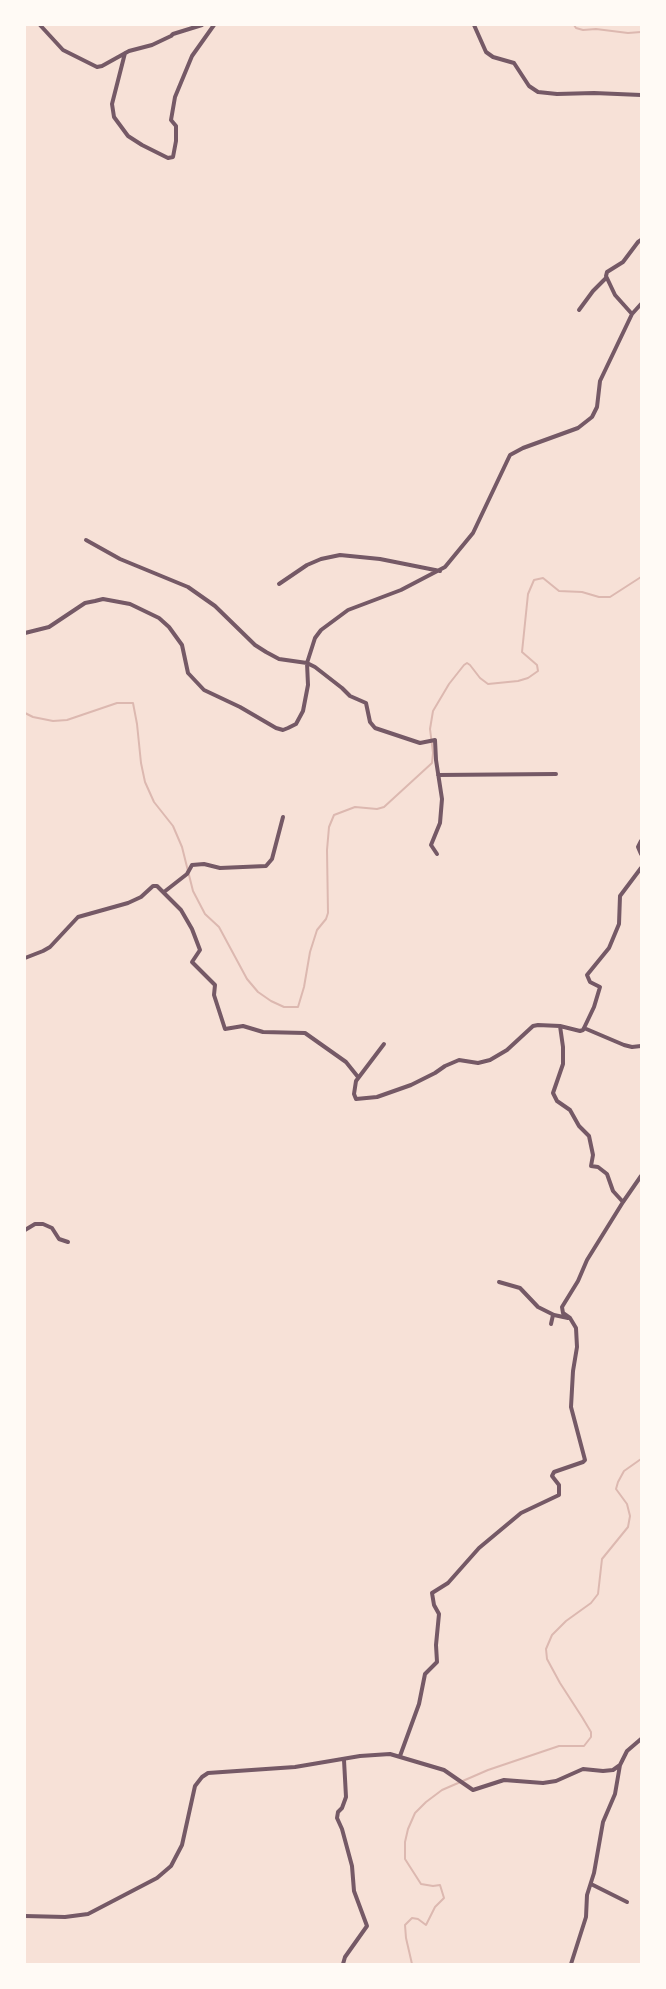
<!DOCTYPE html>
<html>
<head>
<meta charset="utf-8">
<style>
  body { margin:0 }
  #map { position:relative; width:666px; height:1989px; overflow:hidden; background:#f7e1d7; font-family:"Nunito Sans",sans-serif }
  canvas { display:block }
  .frame { position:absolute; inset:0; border:26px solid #fffaf5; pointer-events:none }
</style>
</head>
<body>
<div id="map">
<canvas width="666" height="1989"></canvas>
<div class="frame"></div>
</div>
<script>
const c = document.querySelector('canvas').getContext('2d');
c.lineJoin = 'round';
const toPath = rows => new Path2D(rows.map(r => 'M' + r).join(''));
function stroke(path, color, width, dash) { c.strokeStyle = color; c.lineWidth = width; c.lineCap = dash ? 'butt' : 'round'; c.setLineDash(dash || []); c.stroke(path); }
stroke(toPath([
  [574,25,576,28,583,30,596,29,628,33,641,32],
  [25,713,33,717,53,721,67,720,117,703,133,703,137,724,141,763,145,782,154,802,173,826,182,847,193,891,205,914,219,927,247,979,258,992,271,1001,284,1007,298,1007,304,987,310,952,317,930,326,919,328,913,327,850,329,827,334,815,355,807,377,809,384,807,432,763,433,753,430,729,433,711,449,684,464,665,467,663,470,665,480,678,488,684,518,681,528,678,538,671,537,665,522,652,528,594,534,580,543,578,559,591,582,592,599,597,610,597,641,577],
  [412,1964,406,1938,405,1925,412,1918,418,1919,426,1925,435,1907,444,1898,440,1885,433,1886,421,1884,405,1859,405,1842,408,1829,415,1813,426,1802,442,1790,488,1770,559,1746,584,1746,591,1737,591,1732,582,1717,560,1683,547,1659,546,1649,552,1635,566,1621,591,1603,598,1594,602,1559,628,1527,630,1516,627,1504,616,1489,618,1482,624,1471,641,1459]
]), '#dcb8b0', 2);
stroke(toPath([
  [40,25,63,50,97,67,102,66,129,51,152,45,171,36,173,34,202,25],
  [474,25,486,52,493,57,514,63,529,86,538,92,557,94,594,93,641,95],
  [125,53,112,104,114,117,128,136,142,145,168,158,173,157,176,141,176,126,171,120,175,97,192,56,214,25],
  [579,310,593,291,606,278],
  [632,314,615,295,606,276,607,272,623,262,638,242,641,240],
  [86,540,120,559,188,587,215,606,255,645,266,652,279,659,307,663,315,667,342,688,350,696,366,703,370,722,375,728,420,743,435,740,436,760,442,799,440,823,431,845,437,854],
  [279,584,307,565,321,559,340,555,380,559,440,571],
  [25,633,49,627,85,603,95,601,103,599,130,604,159,618,169,627,182,645,188,673,204,690,240,707,276,728,283,730,288,728,296,724,303,711,308,685,307,663,315,638,321,630,348,610,401,590,445,567,473,533,510,455,523,448,578,428,592,417,597,407,600,381,632,314,641,304],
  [438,775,556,774],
  [641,841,638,847,641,854],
  [164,892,187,874,192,865,204,864,220,868,266,866,272,859,283,817],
  [25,958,43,951,50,947,78,917,128,903,141,897,153,886,157,886,181,910,192,929,200,950,192,962,215,985,214,995,225,1029,243,1026,263,1032,305,1033,346,1062,358,1077],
  [584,1028,594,1007,600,987,590,982,587,975,609,948,619,924,620,896,641,868],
  [384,1044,356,1081,354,1094,356,1099,377,1097,411,1085,435,1073,445,1066,459,1060,478,1063,490,1060,507,1050,533,1026,538,1025,560,1026,580,1031,583,1030,584,1028,624,1045,632,1047,641,1046],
  [623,1202,641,1176],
  [25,1230,35,1224,43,1224,52,1228,59,1239,68,1242],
  [499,1282,520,1288,538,1307,554,1315,568,1318],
  [551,1324,553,1315],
  [400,1756,419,1704,425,1674,437,1662,436,1645,439,1614,434,1605,432,1593,448,1583,479,1548,521,1513,559,1495,559,1485,552,1476,554,1472,583,1462,585,1460,571,1407,573,1371,577,1347,576,1328,570,1318,563,1313,562,1307,578,1281,587,1260,623,1202,613,1191,607,1174,598,1167,591,1166,593,1155,589,1136,579,1126,570,1110,557,1101,553,1093,563,1064,563,1047,560,1026],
  [591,1884,627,1902],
  [25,1916,65,1917,88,1914,157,1878,171,1866,182,1845,195,1786,202,1777,208,1773,295,1767,360,1756,390,1754,444,1770,473,1790,504,1780,543,1783,556,1781,583,1769,603,1771,613,1770,620,1765,627,1751,641,1739],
  [343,1964,345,1957,367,1926,354,1891,352,1866,342,1829,337,1818,338,1812,342,1808,346,1797,344,1760],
  [571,1964,586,1917,587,1895,594,1873,603,1822,615,1794,620,1765]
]), '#755966', 4);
</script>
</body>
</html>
